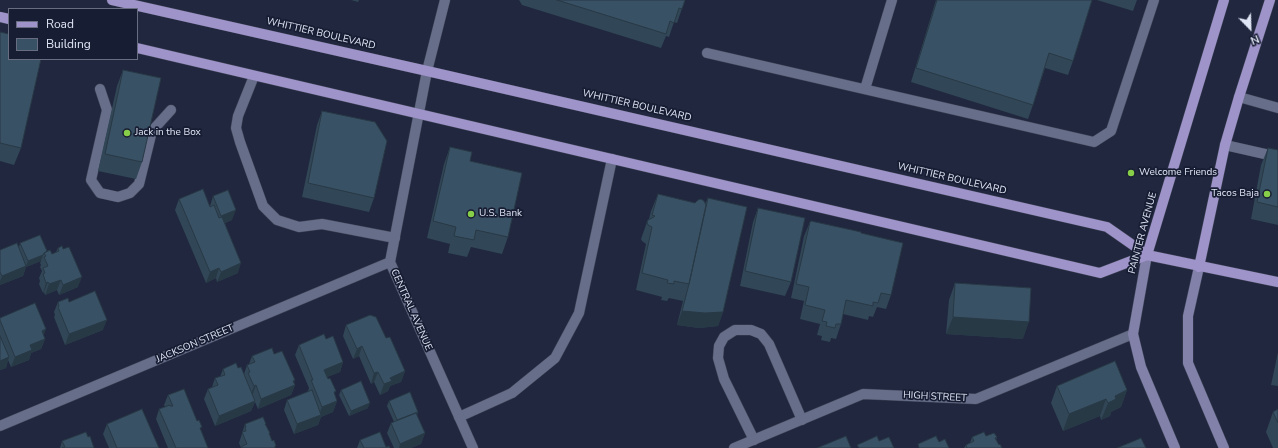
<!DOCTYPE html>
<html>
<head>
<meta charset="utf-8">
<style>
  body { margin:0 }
  #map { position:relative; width:1278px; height:448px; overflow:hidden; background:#20273e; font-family:"Nunito Sans",sans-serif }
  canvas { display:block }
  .legend { position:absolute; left:8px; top:8px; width:130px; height:52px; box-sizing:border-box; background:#171d33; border:1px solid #686d81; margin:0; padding:5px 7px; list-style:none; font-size:12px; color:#e1e6f6 }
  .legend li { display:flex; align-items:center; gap:8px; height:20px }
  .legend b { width:20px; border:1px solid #686d81 }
  .north { position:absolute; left:1230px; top:8px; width:40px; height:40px; -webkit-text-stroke:3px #171d33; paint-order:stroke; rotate:157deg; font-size:11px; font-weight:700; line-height:16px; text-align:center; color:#e1e6f6 }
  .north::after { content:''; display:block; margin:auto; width:14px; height:18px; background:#e1e6f6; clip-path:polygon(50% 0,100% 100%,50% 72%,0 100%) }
</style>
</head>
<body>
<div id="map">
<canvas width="1278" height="448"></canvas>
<ul class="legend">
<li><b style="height:5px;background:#9f94ca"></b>Road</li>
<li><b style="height:11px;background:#395164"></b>Building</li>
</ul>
<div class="north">N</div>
</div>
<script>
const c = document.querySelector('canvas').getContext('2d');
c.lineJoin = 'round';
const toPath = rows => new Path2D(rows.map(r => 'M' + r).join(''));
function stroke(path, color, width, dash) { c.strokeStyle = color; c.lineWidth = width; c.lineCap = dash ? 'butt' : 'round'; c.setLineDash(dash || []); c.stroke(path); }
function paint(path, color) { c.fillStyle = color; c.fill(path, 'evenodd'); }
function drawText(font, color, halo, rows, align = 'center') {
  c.font = font + ' "Nunito Sans",sans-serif'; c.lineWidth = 3.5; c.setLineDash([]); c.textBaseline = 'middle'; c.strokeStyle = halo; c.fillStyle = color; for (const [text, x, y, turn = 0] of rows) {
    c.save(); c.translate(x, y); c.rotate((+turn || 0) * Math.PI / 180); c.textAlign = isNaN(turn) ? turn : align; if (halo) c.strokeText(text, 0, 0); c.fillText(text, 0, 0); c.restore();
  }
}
const lane = toPath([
  [707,53,1094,142,1111,131,1154,0],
  [427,71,445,0],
  [254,76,238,116,236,128,240,142,263,206,277,220,299,227,322,224,395,238],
  [100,89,107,110,91,180,100,193,118,197,130,193,139,184,152,131,171,110],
  [865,89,892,0],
  [1239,97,1278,108],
  [1225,145,1278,157],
  [459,417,512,393,555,358,579,313,612,159],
  [754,440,724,379,718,358,719,346,724,337,735,330,751,330,761,334,769,344,802,420]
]);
const street = toPath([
  [427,71,390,262,473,448],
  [0,426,390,262],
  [734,448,863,394,976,399,1133,334]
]);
const secondary = toPath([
  [1147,255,1133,334,1141,367,1175,448],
  [1199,267,1188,316,1188,363,1224,448]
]);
const primary = toPath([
  [112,0,427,71,1107,227,1147,255,1278,282],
  [0,17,9,19],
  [137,48,1100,273,1147,255],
  [1147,255,1224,0],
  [1199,267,1225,145,1239,97,1270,0]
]);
stroke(lane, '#3e4356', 11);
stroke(street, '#3e4356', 11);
stroke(secondary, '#3e4356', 11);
stroke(primary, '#3e4356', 11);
stroke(lane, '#666e89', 10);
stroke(street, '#666e89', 10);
stroke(secondary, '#8281aa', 10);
stroke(primary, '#9f94ca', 10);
paint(toPath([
  [351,0,359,0,358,2],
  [519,0,685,0,677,23,674,22,669,37,666,36,661,48,522,5],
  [936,0,1092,0,1073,61,1068,75,1045,68,1033,105,1028,119,911,82],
  [1097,0,1137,0,1133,11],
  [0,32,21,148,14,165,0,161],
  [123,70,142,162,136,179,98,171,117,86],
  [322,111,374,198,369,212,302,197,317,125],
  [450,147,470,161,508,237,502,254,471,247,467,257,448,253,450,244,427,238,444,164],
  [1268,148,1278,150,1278,225,1251,219,1261,165],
  [658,194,695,203,705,204,708,198,723,312,718,326,699,328,677,325,683,301,669,298,667,301,661,300,662,297,636,290,646,244,642,241,641,239,647,222,649,219,651,211],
  [213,196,232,220,225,223,238,273,217,282,216,278,206,283,175,210,179,199,210,206],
  [758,208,791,282,785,296,740,286,753,222],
  [810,222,861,233,891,295,886,309,877,307,873,317,869,316,868,320,843,314,841,324,836,339,831,338,830,342,821,340,822,336,817,335,820,324,800,319,804,301,791,298,804,236],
  [20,243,47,251,52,254,56,252,58,248,78,287,59,295,57,290,45,295,44,292,43,293,39,284,40,281,39,278,42,271,40,267,41,265,40,263,41,261,26,267,23,276,0,285,0,250,19,247],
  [955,283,1023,339,946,334,949,300],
  [58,302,69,302,103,330,65,345,54,317,55,315,54,312],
  [0,318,44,336,45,339,41,349,31,353,29,360,11,367,8,360,6,368,0,370],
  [346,325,386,338,405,371,401,382,390,386,388,391,380,395,374,382,371,384,359,356,353,359,343,336],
  [326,339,343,362,340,372,327,377,336,391,334,394,337,401,333,412,321,417,318,425,294,434,284,410,287,400,308,392,308,391,309,388,295,355,299,345],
  [1278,352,1278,386,1271,385],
  [274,354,294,383,295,385,291,395,258,409,255,402,251,411,215,426,204,399,208,389,212,387,215,378,220,377,223,369,238,368,244,374,247,365,249,364,252,356],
  [1057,386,1127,390,1121,407,1111,412,1110,416,1101,420,1100,416,1063,431,1051,403],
  [341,390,368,408,349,416,339,395],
  [168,395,201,430,208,448,168,448,156,419,159,409,165,407,164,405],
  [389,401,418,412,417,415,425,433,421,444,411,448,394,448,387,433,391,423,394,422,387,406],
  [1278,409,1278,448,1273,448,1266,432,1273,412],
  [107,424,159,448,109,448,103,434],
  [245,424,266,425,275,448,241,448,239,443],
  [986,436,997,437,996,440,999,445,1002,448,964,448,966,445,970,443,972,437],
  [88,437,94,448,60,448,62,441],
  [360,440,386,447,390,448,357,448]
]), '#314656');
paint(toPath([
  [236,210,232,220,217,226,221,216],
  [43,255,41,261,26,267,23,276,0,285,0,281,2,276,26,266,28,261],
  [241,263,238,273,217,282,221,272],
  [219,268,216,278,206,283,210,272],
  [82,277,78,287,59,295,63,285],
  [61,280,57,290,45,295,49,284],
  [48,282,44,292,43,293,46,283],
  [682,311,723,312,718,326,699,328,677,325],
  [953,317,1029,322,1023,339,946,334],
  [107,320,103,330,65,345,69,334],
  [46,329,42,340,42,331],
  [45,339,41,349,31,353,29,360,11,367,15,357,30,345],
  [362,346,359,356,353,359,357,349],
  [9,357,6,368,0,370,0,361],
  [343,362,340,372,320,380,324,370],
  [405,371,401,382,390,386,388,391,380,395,384,384,390,378],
  [378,372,374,382,371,384,374,373],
  [295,380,293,386,295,385,291,395,258,409,261,399],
  [256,385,252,396,250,397,254,386],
  [1127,390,1121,407,1111,412,1110,416,1101,420,1108,403,1115,396],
  [1106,399,1100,416,1063,431,1069,414],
  [255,401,251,411,215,426,219,416],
  [337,401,333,412,321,417,318,425,294,434,297,424,319,415,322,407],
  [370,403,368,408,349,416,351,411],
  [425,433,421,444,411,448,399,448,400,444]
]), '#283946');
const building = toPath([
  [557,0,685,0,682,9,679,8,674,23,670,21,666,34,557,0],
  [937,0,1092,0,1073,61,1049,53,1033,105,916,68,937,0],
  [0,32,9,34,9,59,41,59,21,148,0,143,0,32],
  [123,70,161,78,142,162,105,154,123,70],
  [322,111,375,122,387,141,374,198,308,183,322,111],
  [450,147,472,152,470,161,522,173,508,237,476,230,474,240,454,236,456,227,433,221,450,147],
  [1268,148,1278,150,1278,207,1257,202,1268,148],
  [203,189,210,207,214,205,219,218,222,217,241,263,221,272,219,268,210,272,179,199,203,189],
  [228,190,236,210,221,216,213,196,228,190],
  [658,194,695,203,698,200,701,199,704,201,706,205,689,284,674,281,674,284,667,283,668,280,642,273,652,227,648,225,647,222,648,220,654,217,655,216,652,215,658,194],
  [708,198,747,207,723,312,705,313,682,311,689,284,708,198],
  [758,208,805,218,791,282,745,271,758,208],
  [811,221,861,232,861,233,903,243,891,295,881,293,878,303,873,302,873,306,846,300,841,324,836,324,835,328,826,326,827,322,822,321,825,310,805,305,809,287,796,284,810,222,811,221],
  [40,235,47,251,44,253,43,255,28,261,20,243,40,235],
  [17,243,26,266,2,276,0,272,0,250,17,243],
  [62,246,63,249,69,247,82,277,63,285,61,280,49,284,48,282,46,283,43,274,45,273,43,268,48,266,44,257,46,256,44,253,50,250,52,254,59,251,58,248,62,246],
  [955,283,1031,288,1029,322,953,317,955,283],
  [95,291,107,320,69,334,58,307,59,306,58,302,68,298,69,302,95,291],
  [35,303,46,329,42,331,45,339,30,345,32,350,15,357,0,320,0,318,35,303],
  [370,315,376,317,386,338,390,337,405,371,390,378,392,381,384,384,378,372,374,373,362,346,357,349,346,325,370,315],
  [324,334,326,339,333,336,343,362,324,370,328,379,330,378,336,391,334,392,337,401,322,407,311,380,313,380,299,345,324,334],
  [0,336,9,357,0,361,0,336],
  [272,348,274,354,282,351,295,380,293,381,295,385,261,399,256,385,254,386,248,373,250,372,247,365,255,362,252,356,272,348],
  [1115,361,1127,390,1115,396,1116,399,1108,403,1106,399,1069,414,1057,386,1115,361],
  [236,363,238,368,241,367,255,401,219,416,208,389,218,385,215,378,225,375,223,369,236,363],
  [361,381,370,403,351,411,341,390,361,381],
  [184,389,197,421,199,420,202,427,200,428,208,448,176,448,159,409,170,405,170,406,173,406,168,395,184,389],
  [312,390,321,415,297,424,287,400,312,390],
  [410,392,418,412,397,420,389,401,410,392],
  [142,409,159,448,117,448,107,424,142,409],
  [1278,409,1278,423,1273,412,1278,409],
  [416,413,425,433,400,444,391,423,416,413],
  [263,417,266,424,265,424,270,433,269,433,272,441,274,440,276,446,275,446,275,448,242,448,242,446,247,444,242,432,246,431,245,427,246,427,245,424,263,417],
  [86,432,88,437,90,436,94,448,62,448,65,447,62,441,86,432],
  [380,432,386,447,389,446,390,448,364,448,360,440,380,432],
  [984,432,986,436,994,433,997,437,995,438,999,445,1000,444,1002,448,967,448,966,445,974,441,972,437,984,432],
  [846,436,851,448,817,448,846,436],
  [877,436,879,441,889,437,894,448,859,448,857,445,877,436],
  [936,436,939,442,945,439,949,448,919,448,918,444,936,436],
  [1141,438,1146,448,1117,448,1141,438]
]);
paint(building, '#395164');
stroke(building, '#283946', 1);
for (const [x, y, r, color] of [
  [127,133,4,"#88cf49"],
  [1131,173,4,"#88cf49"],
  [1267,194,4,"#88cf49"],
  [471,214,4,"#88cf49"]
]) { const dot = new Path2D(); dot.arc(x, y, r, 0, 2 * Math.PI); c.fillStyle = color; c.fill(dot); stroke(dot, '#171d33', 1.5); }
drawText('10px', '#e1e6f6', '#171d33', [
  ["WHITTIER BOULEVARD",321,34,13],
  ["WHITTIER BOULEVARD",637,106,13],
  ["WHITTIER BOULEVARD",952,179,13],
  ["PAINTER AVENUE",1143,233,-75],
  ["CENTRAL AVENUE",411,310,66],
  ["JACKSON STREET",195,344,-23],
  ["HIGH STREET",935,397,3]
]);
drawText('10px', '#e1e6f6', '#171d33', [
  ["Jack in the Box",135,133],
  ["Welcome Friends",1139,173],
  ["Tacos Baja",1259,194,"right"],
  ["U.S. Bank",479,214]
], 'left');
</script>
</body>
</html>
